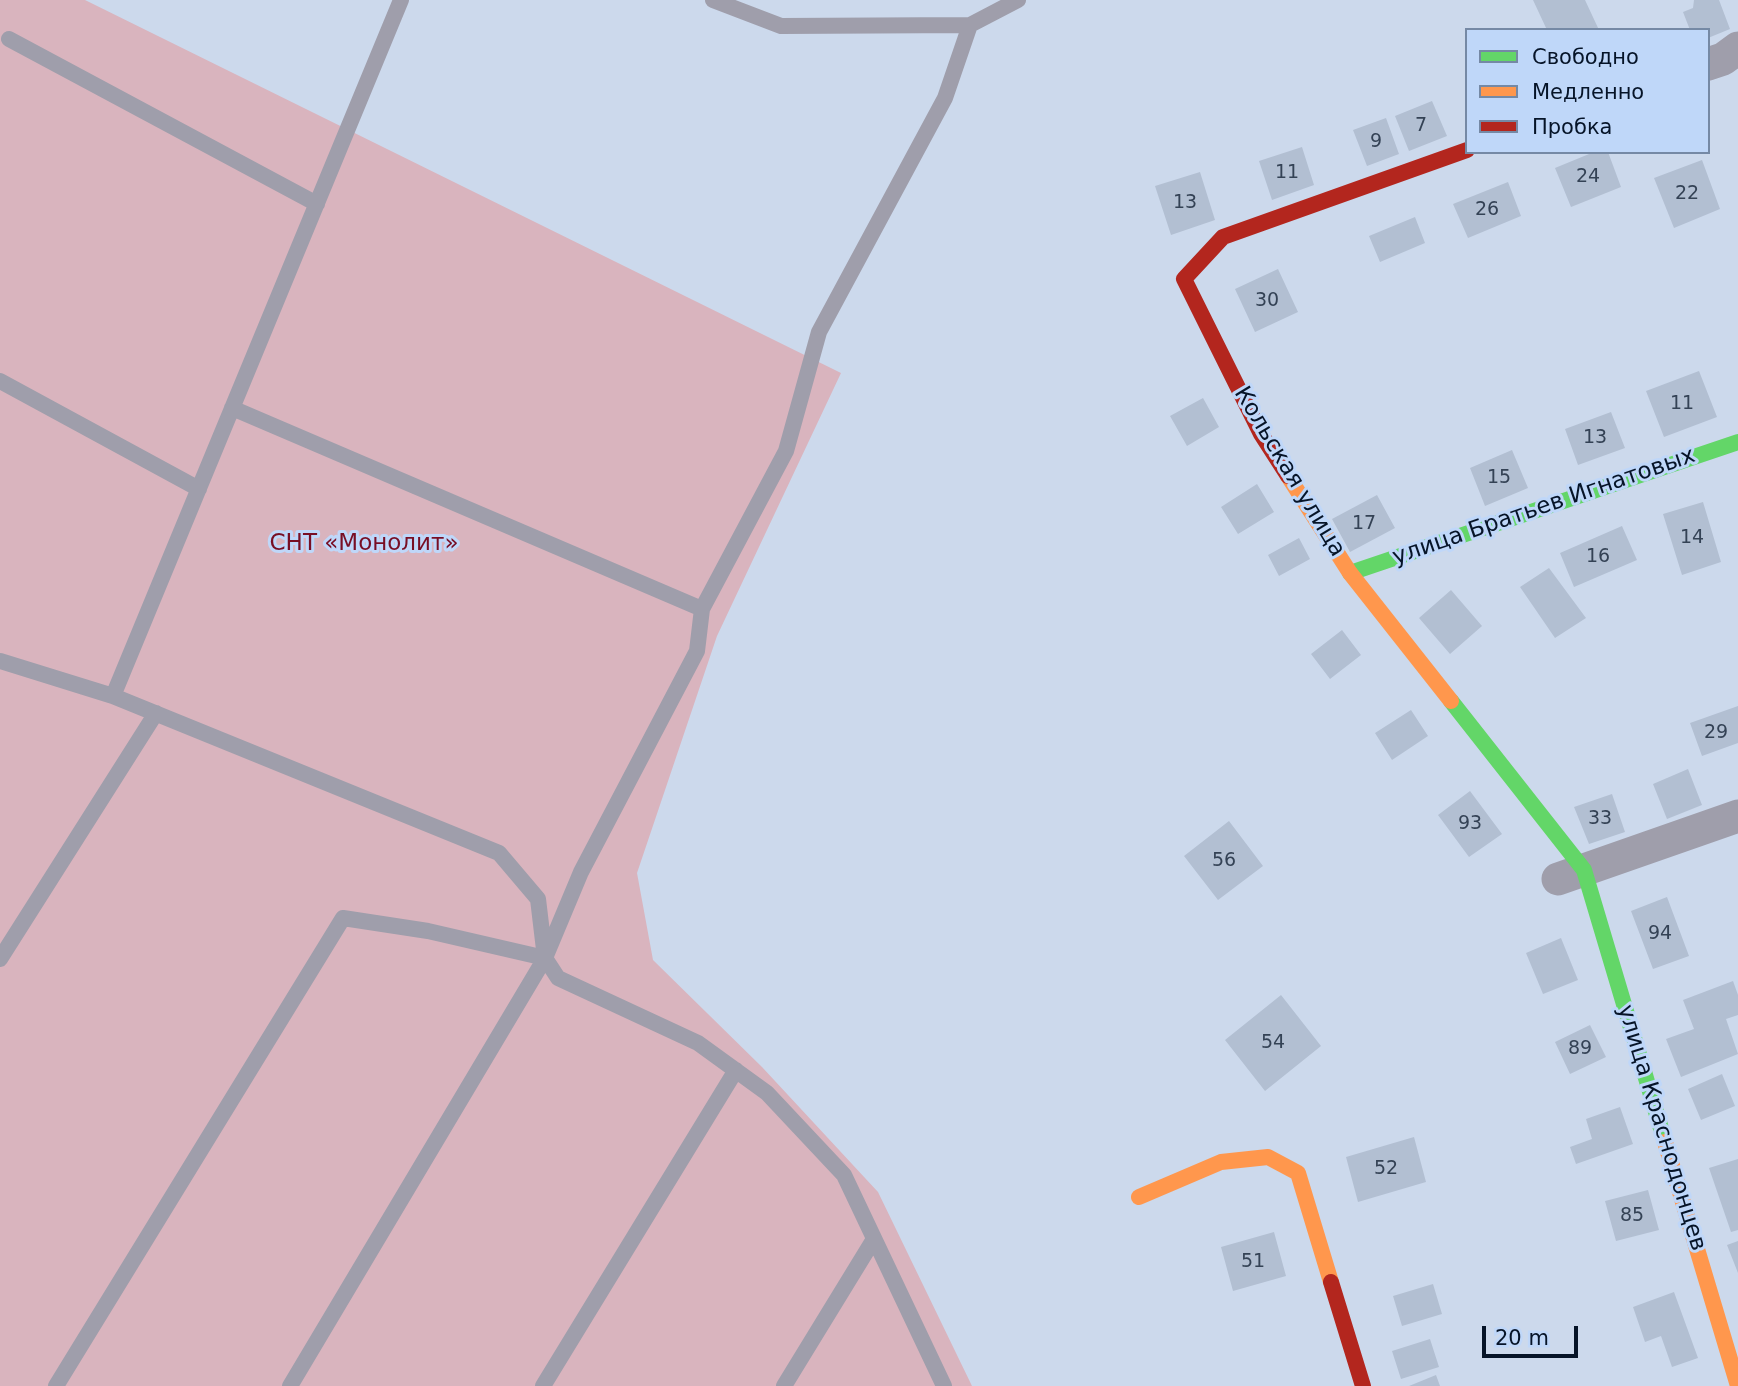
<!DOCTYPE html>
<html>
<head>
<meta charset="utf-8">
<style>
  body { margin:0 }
  #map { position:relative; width:1738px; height:1386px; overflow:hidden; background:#ccd9ec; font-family:"DejaVu Sans",sans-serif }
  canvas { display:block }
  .legend { position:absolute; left:1465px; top:28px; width:245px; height:126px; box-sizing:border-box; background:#bfd7f9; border:2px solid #7589a5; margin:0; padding:9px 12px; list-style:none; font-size:21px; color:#061428 }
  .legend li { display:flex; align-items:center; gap:14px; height:35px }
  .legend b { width:35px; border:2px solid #7589a5 }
  .scale { position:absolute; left:1482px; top:1326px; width:96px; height:32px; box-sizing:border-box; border:4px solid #061428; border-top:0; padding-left:9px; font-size:21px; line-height:24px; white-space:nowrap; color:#061428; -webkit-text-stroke:5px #bfd7f9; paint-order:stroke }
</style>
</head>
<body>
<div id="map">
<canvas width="1738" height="1386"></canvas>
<ul class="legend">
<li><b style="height:9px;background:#63d668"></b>Свободно</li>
<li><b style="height:9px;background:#ff974d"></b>Медленно</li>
<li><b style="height:9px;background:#b3261e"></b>Пробка</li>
</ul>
<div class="scale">20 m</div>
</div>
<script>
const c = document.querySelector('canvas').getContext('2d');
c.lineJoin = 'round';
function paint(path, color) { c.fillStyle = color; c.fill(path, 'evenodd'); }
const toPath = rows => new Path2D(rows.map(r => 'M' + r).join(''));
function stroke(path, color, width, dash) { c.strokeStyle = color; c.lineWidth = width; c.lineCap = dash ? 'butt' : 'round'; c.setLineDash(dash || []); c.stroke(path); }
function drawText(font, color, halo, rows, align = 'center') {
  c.font = font + ' "DejaVu Sans",sans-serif'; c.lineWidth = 6; c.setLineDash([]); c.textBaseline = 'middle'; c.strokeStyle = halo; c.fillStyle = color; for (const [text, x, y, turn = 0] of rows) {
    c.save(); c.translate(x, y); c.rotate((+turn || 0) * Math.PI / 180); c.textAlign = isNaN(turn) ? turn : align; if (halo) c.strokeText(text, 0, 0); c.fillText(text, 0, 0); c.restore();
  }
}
paint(toPath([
  [0,0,85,0,841,373,717,636,637,873,653,960,762,1067,878,1192,972,1386,0,1386]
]), '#d9b4be');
paint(toPath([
  [1533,0,1585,0,1599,30,1547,30],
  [1694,0,1719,0,1730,29,1708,38,1708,30,1690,30,1683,12,1693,8],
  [1432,101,1447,136,1409,151,1395,116],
  [1386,118,1399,154,1367,166,1353,130],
  [1302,147,1314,185,1272,200,1259,161],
  [1594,152,1608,152,1621,187,1571,207,1555,168],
  [1702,160,1720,209,1674,228,1654,178],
  [1200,172,1215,220,1171,235,1155,186],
  [1508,182,1521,216,1468,238,1453,204],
  [1415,217,1425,243,1380,262,1369,236],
  [1278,269,1298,312,1255,332,1235,289],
  [1699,371,1717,417,1664,437,1646,391],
  [1203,398,1219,427,1187,446,1170,416],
  [1611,412,1625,448,1578,465,1565,429],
  [1512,450,1528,488,1485,506,1470,468],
  [1257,484,1274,512,1238,534,1221,507],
  [1377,495,1395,528,1350,552,1332,519],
  [1703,502,1721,562,1682,575,1663,514],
  [1622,526,1637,560,1574,587,1560,553],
  [1299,538,1310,559,1279,576,1268,555],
  [1549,568,1586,618,1555,638,1520,587],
  [1451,590,1482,626,1450,654,1419,618],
  [1342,630,1361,655,1330,679,1311,654],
  [1738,706,1738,743,1702,756,1690,723],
  [1411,710,1428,736,1392,760,1375,733],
  [1688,769,1702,805,1667,819,1653,784],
  [1470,791,1502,834,1469,857,1438,815],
  [1612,794,1625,832,1589,844,1574,807],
  [1229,821,1263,866,1218,900,1184,856],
  [1667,897,1689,956,1653,969,1631,911],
  [1561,938,1578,980,1543,994,1526,953],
  [1733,981,1738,995,1738,1015,1726,1019,1738,1054,1681,1077,1666,1039,1694,1029,1683,1000],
  [1281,995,1321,1046,1265,1091,1225,1040],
  [1590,1025,1606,1057,1570,1074,1555,1042],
  [1722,1074,1735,1106,1701,1120,1688,1089],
  [1620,1107,1633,1144,1576,1164,1570,1147,1592,1139,1586,1119],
  [1414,1137,1426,1182,1358,1202,1346,1157],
  [1738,1159,1738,1230,1731,1232,1709,1168],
  [1648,1190,1659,1230,1616,1241,1605,1201],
  [1274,1232,1286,1276,1233,1291,1221,1247],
  [1738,1241,1738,1273,1727,1245],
  [1433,1284,1442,1314,1402,1326,1393,1296],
  [1674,1292,1698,1358,1672,1367,1661,1336,1645,1342,1633,1307],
  [1430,1339,1439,1367,1401,1379,1392,1351],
  [1436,1375,1440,1386,1409,1386]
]), '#b2bfd2');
stroke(toPath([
  [713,0,781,26,970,25,1018,0],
  [9,39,317,204],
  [0,381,199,489],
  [232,408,702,609,786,451,819,332,945,98,970,25],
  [0,661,113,696,499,853,538,899,545,958,558,978,698,1043,767,1093,844,1175,944,1386],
  [113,696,401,0],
  [0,959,156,713],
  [56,1386,343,918,428,931,545,958],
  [290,1386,545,958,581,872,697,651,702,609],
  [543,1386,736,1070],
  [784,1386,874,1239]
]), '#9f9eab', 16);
stroke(toPath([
  [1708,64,1723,59,1738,48],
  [1558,879,1738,816]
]), '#9f9eab', 33);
stroke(toPath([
  [1350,573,1738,442],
  [1451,701,1584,870,1665,1142]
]), '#63d668', 16);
stroke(toPath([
  [1288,476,1350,573,1451,701],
  [1665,1142,1738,1386],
  [1139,1197,1221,1162,1268,1157,1298,1173,1331,1282]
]), '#ff974d', 16);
stroke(toPath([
  [1288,476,1261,434,1184,279,1223,237,1467,150],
  [1331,1282,1363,1386]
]), '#b3261e', 16);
drawText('19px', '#344255', null, [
  ["7",1421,126],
  ["9",1376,142],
  ["11",1287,173],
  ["24",1588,177],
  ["22",1687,194],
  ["13",1185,203],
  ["26",1487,210],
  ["30",1267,301],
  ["11",1682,404],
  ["13",1595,438],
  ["15",1499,478],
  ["17",1364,524],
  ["14",1692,538],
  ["16",1598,557],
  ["29",1716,733],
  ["33",1600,819],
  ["93",1470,824],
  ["56",1224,861],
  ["94",1660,934],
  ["54",1273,1043],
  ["89",1580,1049],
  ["52",1386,1169],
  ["85",1632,1216],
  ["51",1253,1262]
]);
drawText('23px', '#061428', '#bfd7f9', [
  ["Кольская улица",1289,472,59],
  ["улица Братьев Игнатовых",1544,507,-19],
  ["улица Краснодонцев",1661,1128,73]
]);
drawText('23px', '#780e24', '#bfd7f9', [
  ["СНТ «Монолит»",364,544]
]);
</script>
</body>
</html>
